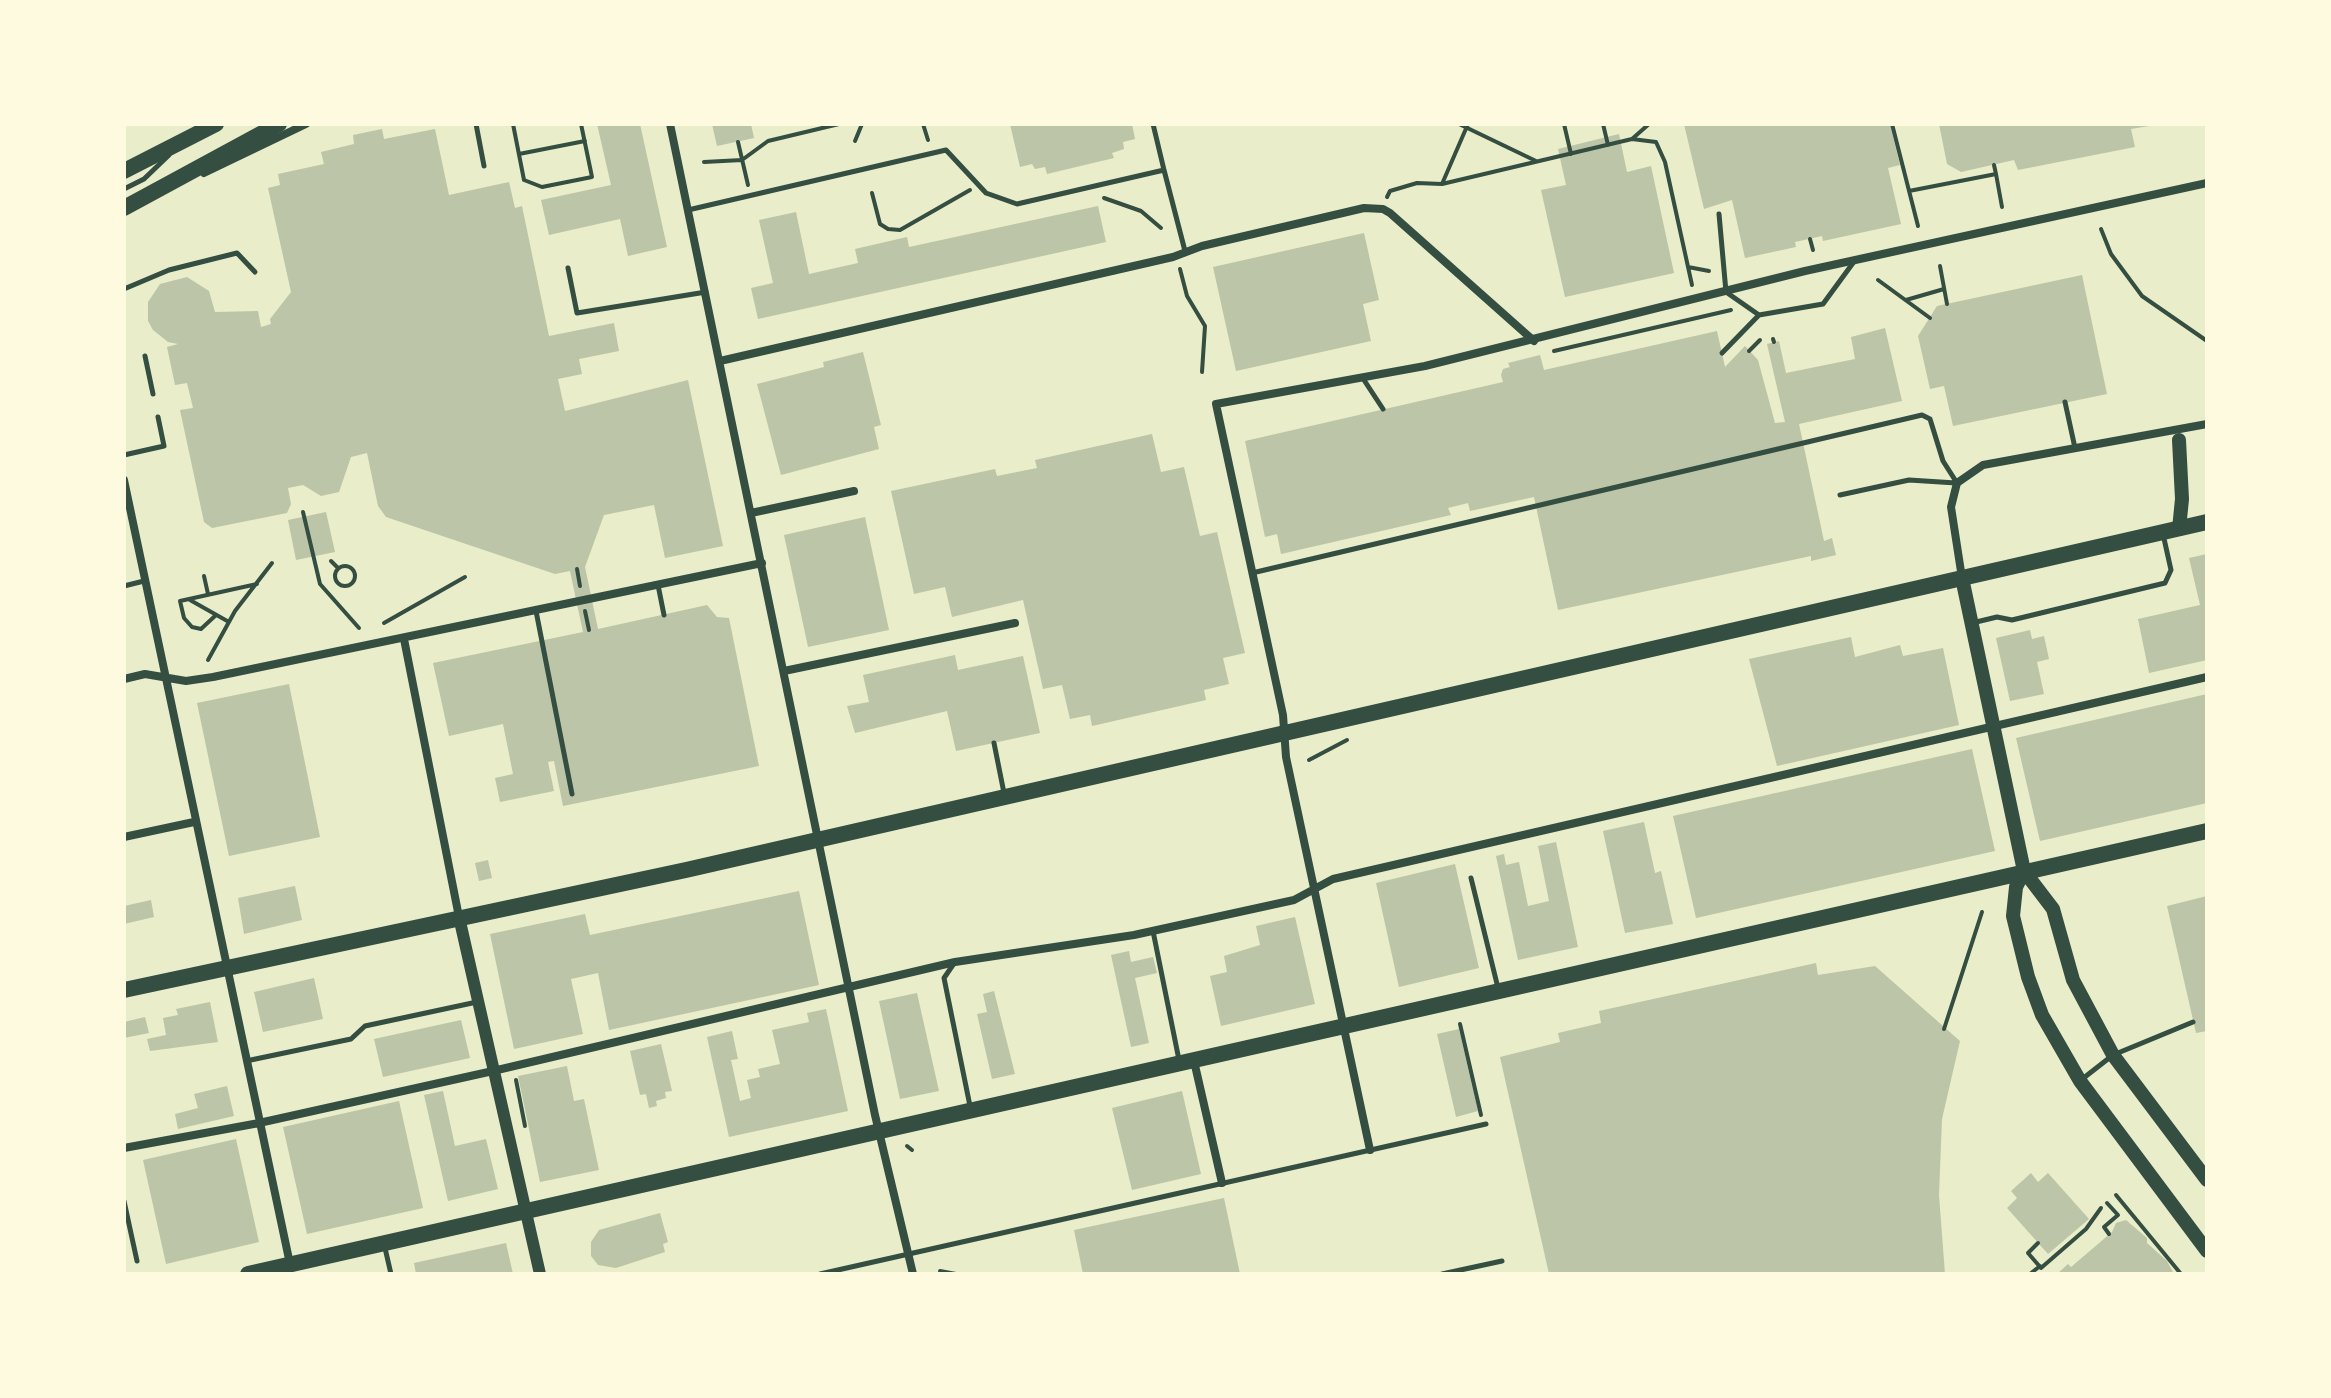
<!DOCTYPE html>
<html>
<head>
<meta charset="utf-8">
<style>
  body { margin:0 }
  #map { position:relative; width:2331px; height:1398px; overflow:hidden; background:#e9edc9; font-family:"Fira Sans Condensed",sans-serif }
  canvas { display:block }
  .frame { position:absolute; inset:0; border:126px solid #fefae0; pointer-events:none }
</style>
</head>
<body>
<div id="map">
<canvas width="2331" height="1398"></canvas>
<div class="frame"></div>
</div>
<script>
const c = document.querySelector('canvas').getContext('2d');
c.lineJoin = 'round';
function paint(path, color) { c.fillStyle = color; c.fill(path, 'evenodd'); }
const toPath = rows => new Path2D(rows.map(r => 'M' + r).join(''));
function stroke(path, color, width, dash) { c.strokeStyle = color; c.lineWidth = width; c.lineCap = dash ? 'butt' : 'round'; c.setLineDash(dash || []); c.stroke(path); }
paint(toPath([
  [597,124,640,124,667,247,628,256,620,219,549,235,541,200,611,185],
  [712,124,751,124,754,138,717,146],
  [1010,124,1132,124,1135,139,1123,142,1124,149,1112,153,1114,158,1047,174,1045,167,1035,169,1032,164,1020,167],
  [1684,124,1890,124,1900,165,1888,168,1901,224,1823,241,1822,236,1795,242,1796,247,1745,258,1732,200,1704,209],
  [1939,124,2149,124,2149,126,2131,129,2135,147,2018,170,2014,160,1961,172,1947,164],
  [382,129,384,139,435,129,449,195,509,182,515,208,522,206,549,336,614,323,619,351,579,359,582,374,558,379,565,411,688,380,723,546,665,558,654,505,604,515,585,567,598,629,707,605,717,617,729,618,759,766,563,806,554,761,548,762,554,791,500,802,495,778,513,774,503,724,449,736,433,663,583,632,570,571,555,574,386,517,378,506,367,453,351,457,339,492,321,496,303,485,288,488,291,504,287,513,212,528,204,522,180,410,193,408,187,383,175,385,167,347,178,344,168,342,153,330,148,321,148,302,160,284,187,277,209,291,215,312,258,311,261,327,271,324,270,319,291,292,268,188,280,185,278,174,324,164,321,152,354,144,353,135],
  [1619,134,1627,172,1651,166,1674,273,1565,297,1541,190,1566,185,1558,149],
  [1098,206,1106,242,758,319,751,288,773,283,759,220,796,212,809,274,858,263,855,249,907,237,909,247],
  [1364,233,1379,300,1363,304,1371,341,1236,371,1213,267],
  [2082,275,2107,394,1953,426,1944,386,1930,389,1918,336,1937,306],
  [1885,328,1902,401,1799,424,1824,541,1832,538,1836,555,1811,561,1811,556,1558,610,1534,497,1470,511,1468,503,1448,508,1451,515,1281,554,1277,534,1265,537,1245,441,1503,382,1501,375,1503,369,1510,367,1508,363,1540,355,1544,370,1717,331,1725,367,1745,346,1758,360,1775,423,1785,422,1767,344,1779,341,1786,373,1855,359,1851,337],
  [863,352,881,425,874,427,879,449,781,475,757,384,824,367,823,362],
  [1152,434,1161,472,1184,467,1200,536,1217,532,1245,653,1223,658,1229,684,1204,690,1206,700,1092,726,1090,715,1070,719,1062,685,1043,689,1023,600,952,617,945,587,914,594,891,491,995,469,997,476,1037,468,1035,460],
  [326,512,335,552,296,560,288,520],
  [865,517,889,630,808,647,784,535],
  [2207,554,2207,660,2149,673,2138,619,2200,605,2189,558],
  [2030,630,2032,639,2044,636,2049,659,2037,662,2044,694,2010,701,1996,638],
  [1851,637,1855,657,1900,645,1903,656,1943,648,1959,725,1777,766,1749,659],
  [955,655,958,670,1023,656,1040,733,956,751,947,711,855,733,847,706,869,702,863,675],
  [289,684,320,837,229,856,197,703],
  [2207,694,2207,803,2040,841,2016,738],
  [1972,749,1995,851,1696,918,1673,816],
  [1644,822,1655,873,1661,871,1673,924,1625,933,1603,831],
  [1556,842,1578,947,1518,960,1496,856,1504,854,1506,865,1519,862,1528,906,1549,901,1538,846],
  [488,860,492,878,479,881,475,863],
  [1455,864,1479,968,1399,987,1376,883],
  [295,886,302,920,244,934,238,898],
  [799,891,819,985,609,1030,598,973,571,979,583,1034,514,1049,490,934,585,914,590,935],
  [2207,896,2207,1031,2196,1033,2167,906],
  [151,900,154,917,124,924,124,906],
  [1295,917,1315,1004,1221,1026,1210,976,1227,972,1224,956,1260,945,1256,926],
  [1129,951,1131,962,1153,957,1157,973,1135,978,1149,1043,1131,1047,1111,955],
  [1816,963,1818,975,1875,966,1960,1041,1942,1119,1939,1195,1945,1274,1549,1274,1500,1057,1560,1042,1558,1033,1601,1023,1599,1011],
  [314,978,323,1019,263,1032,254,992],
  [994,991,1015,1074,992,1079,977,1014,987,1012,983,994],
  [917,993,939,1091,900,1099,879,1001],
  [210,1002,218,1042,150,1051,147,1039,166,1035,163,1018,178,1015,176,1009],
  [826,1009,848,1111,729,1137,707,1037,732,1031,738,1059,731,1060,740,1101,751,1098,747,1080,760,1077,758,1069,780,1064,772,1030,809,1022,807,1013],
  [145,1017,149,1033,124,1038,124,1022],
  [461,1020,470,1058,383,1077,374,1039],
  [1459,1029,1478,1111,1456,1117,1437,1034],
  [661,1044,672,1091,665,1092,666,1098,656,1101,657,1106,649,1108,646,1094,640,1095,630,1051],
  [567,1066,574,1101,584,1099,599,1170,540,1182,518,1076],
  [227,1086,234,1116,178,1129,175,1114,198,1108,194,1094],
  [443,1091,455,1146,486,1139,498,1189,448,1201,424,1095],
  [1182,1091,1201,1174,1132,1190,1112,1108],
  [399,1101,423,1208,307,1234,283,1127],
  [236,1139,259,1242,166,1264,143,1160],
  [2031,1173,2038,1182,2048,1173,2089,1219,2048,1254,2007,1208,2017,1198,2011,1191],
  [1224,1198,1240,1274,1083,1274,1074,1230],
  [660,1213,668,1242,663,1244,665,1252,616,1268,598,1265,591,1256,591,1242,599,1230],
  [2126,1220,2147,1238,2147,1243,2167,1261,2174,1274,2057,1274,2068,1264,2071,1267,2112,1232,2116,1223],
  [506,1243,513,1274,416,1274,414,1263]
]), '#bcc5a7');
stroke(toPath([
  [513,124,524,180,542,187,592,177,581,124],
  [923,124,928,140],
  [1459,124,1536,161],
  [1564,124,1571,154],
  [1603,124,1608,145],
  [1892,124,1918,226],
  [1632,139,1656,142,1665,162,1692,285],
  [855,141,862,124],
  [738,142,748,185],
  [519,154,585,141],
  [704,162,742,160,768,141,839,124],
  [1996,174,2002,207],
  [1442,184,1468,124],
  [1909,191,1996,174,1994,165],
  [872,193,880,224,888,229,900,230,970,190],
  [1387,197,1390,191,1417,183,1442,184,1632,139,1649,124],
  [1104,198,1141,211,1161,228],
  [2101,229,2111,254,2142,296,2207,341],
  [1810,239,1813,250],
  [1940,266,1947,304],
  [1688,267,1709,271],
  [1180,269,1187,296,1205,326,1202,372],
  [1878,280,1930,318],
  [1906,300,1944,289],
  [1773,339,1774,342],
  [1554,351,1731,310],
  [1749,351,1760,340],
  [303,512,320,584,359,628],
  [331,561,338,568],
  '335 576a10 10 0 1 1 20 0a10 10 0 1 1-20 0Z',
  [577,569,580,586],
  [204,576,208,594],
  [190,600,229,622],
  [585,611,589,630],
  [216,615,201,629,192,627,184,618,180,601,257,584],
  [384,623,465,577],
  [208,660,235,611,272,563],
  [1309,760,1347,740],
  [1460,1024,1481,1115],
  [1944,1029,1982,912],
  [516,1080,525,1126],
  [907,1146,912,1150],
  [2116,1195,2181,1274],
  [2107,1203,2118,1215,2104,1227,2109,1234],
  [2038,1243,2028,1253,2041,1268,2086,1229,2101,1208],
  [940,1271,956,1274],
  [2030,1274,2040,1266]
]), '#344e41', 4);
stroke(toPath([
  [476,124,484,166],
  [1153,124,1164,170],
  [124,189,144,179,169,155],
  [688,210,946,150,986,193,1017,204,1164,170,1185,251],
  [1719,214,1726,292,1759,315,1823,304,1853,263],
  [568,268,577,313,706,292],
  [124,289,169,270,237,253,255,272],
  [1722,353,1759,315],
  [145,356,153,394],
  [1362,377,1383,409],
  [2065,402,2075,448],
  [124,455,164,446,158,417],
  [1840,495,1909,480,1956,483],
  [1252,573,1922,415,1930,419,1943,461,1957,483],
  [658,585,664,615],
  [124,586,144,581],
  [536,611,572,794],
  [1972,623,1997,617,2012,620,2165,583,2171,570,2163,534],
  [994,743,1004,793],
  [1471,878,1498,988],
  [1153,931,1179,1060],
  [955,962,944,978,970,1106],
  [246,1061,351,1039,365,1026,477,1002],
  [2081,1080,2113,1055,2193,1022],
  [124,1201,137,1261],
  [385,1248,391,1274],
  [820,1274,1486,1124],
  [1442,1274,1502,1261]
]), '#344e41', 5);
stroke(toPath([
  [670,124,875,1115,913,1274],
  [204,173,306,124],
  [720,361,1173,257,1202,246,1364,208,1383,209,1390,213,1534,341],
  [124,480,290,1264],
  [751,513,854,491],
  [1962,578,1951,507,1957,483,1983,465,2207,424],
  [404,639,459,917],
  [784,671,1015,623],
  [124,679,145,674,186,681,213,677,762,563],
  [124,837,194,822],
  [1194,1061,1222,1183],
  [124,1148,259,1123,493,1071,955,962,1134,935,1294,900,1333,879,2207,677],
  [1370,1150,1286,757,1283,715,1216,404,1425,366,1805,271,2207,183]
]), '#344e41', 8);
stroke(toPath([
  [459,917,540,1274]
]), '#344e41', 12);
stroke(toPath([
  [2179,440,2182,499,2179,529],
  [1962,578,2024,871],
  [2024,871,2016,887,2013,916,2028,977,2042,1015,2080,1081,2207,1251],
  [2024,871,2053,909,2073,980,2113,1055,2207,1180]
]), '#344e41', 14);
stroke(toPath([
  [124,990,686,870,2207,522],
  [248,1274,2207,831]
]), '#344e41', 16);
stroke(toPath([
  [124,171,216,124],
  [124,208,279,124]
]), '#344e41', 16);
</script>
</body>
</html>
